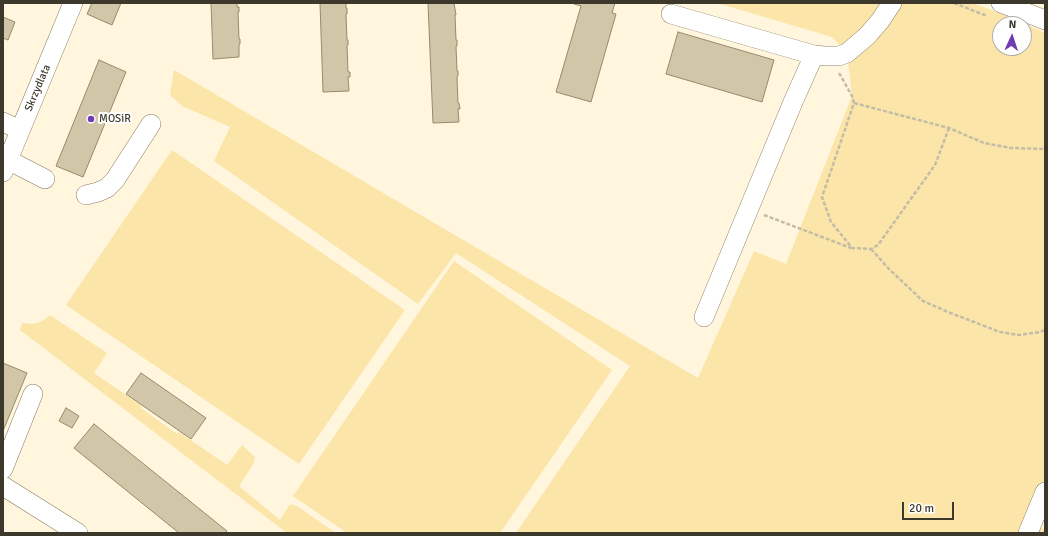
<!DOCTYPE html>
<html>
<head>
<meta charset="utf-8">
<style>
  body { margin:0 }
  #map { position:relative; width:1048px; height:536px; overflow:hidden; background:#fff6dd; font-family:Signika,sans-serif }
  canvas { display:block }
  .frame { position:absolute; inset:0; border:4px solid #3c382c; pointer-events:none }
  .north { position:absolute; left:992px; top:16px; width:40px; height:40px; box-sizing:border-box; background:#fff; border:1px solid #b1afab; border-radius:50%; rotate:3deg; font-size:11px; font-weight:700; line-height:16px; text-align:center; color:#3c382c }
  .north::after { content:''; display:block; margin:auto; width:14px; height:18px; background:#713bb2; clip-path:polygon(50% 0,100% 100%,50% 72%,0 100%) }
  .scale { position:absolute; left:902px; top:502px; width:52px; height:18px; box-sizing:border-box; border:2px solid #3c382c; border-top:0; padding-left:5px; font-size:12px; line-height:14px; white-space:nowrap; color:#3c382c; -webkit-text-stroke:3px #fff; paint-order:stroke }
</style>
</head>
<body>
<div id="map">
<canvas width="1048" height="536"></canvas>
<div class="frame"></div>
<div class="north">N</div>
<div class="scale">20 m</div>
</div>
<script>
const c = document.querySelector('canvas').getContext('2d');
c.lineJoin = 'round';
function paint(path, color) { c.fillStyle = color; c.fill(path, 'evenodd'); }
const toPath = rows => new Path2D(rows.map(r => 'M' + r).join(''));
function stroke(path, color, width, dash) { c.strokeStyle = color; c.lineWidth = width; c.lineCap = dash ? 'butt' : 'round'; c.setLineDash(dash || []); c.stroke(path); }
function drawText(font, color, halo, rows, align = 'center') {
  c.font = font + ' Signika,sans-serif'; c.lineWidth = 4; c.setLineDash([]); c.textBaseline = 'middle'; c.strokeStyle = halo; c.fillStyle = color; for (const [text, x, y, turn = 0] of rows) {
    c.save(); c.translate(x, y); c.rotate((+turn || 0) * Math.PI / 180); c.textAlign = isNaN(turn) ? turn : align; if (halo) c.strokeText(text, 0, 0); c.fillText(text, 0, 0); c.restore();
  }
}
paint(toPath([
  [717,3,973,3,1014,19,1045,33,1045,492,1032,524,1045,530,1045,533,516,533,630,366,456,253,418,304,214,161,230,127,182,106,170,95,174,70,698,378,754,251,786,264,852,96,847,53,832,37],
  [1000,24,1024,24,1024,48,1000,48],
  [172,150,405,310,299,464,66,305],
  [454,261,612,370,500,533,347,533,293,496],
  [50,315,107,353,94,373,142,406,141,408,177,434,179,432,227,465,242,445,255,457,254,463,239,486,280,520,290,504,297,506,336,533,287,533,20,330,22,323,33,324,40,322,48,317]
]), '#fbe5a9');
const building = toPath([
  [92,3,121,3,112,25,87,14,92,3],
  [211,3,237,3,237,7,239,7,239,12,238,12,239,39,240,39,240,44,239,45,239,57,213,59,211,3],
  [320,3,346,3,346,8,347,8,347,14,346,14,347,40,348,40,348,45,347,45,348,72,350,72,350,77,348,77,349,91,323,92,320,3],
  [428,3,454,3,456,15,455,15,456,40,457,40,457,46,456,46,457,71,458,71,458,76,457,77,458,103,459,103,460,109,458,109,459,122,433,123,428,3],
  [571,3,615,3,612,13,616,14,591,102,556,92,581,6,571,3],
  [3,17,15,22,8,40,3,38,3,17],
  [678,32,774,60,762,102,666,74,678,32],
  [99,60,126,72,83,177,56,166,99,60],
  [3,363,27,373,3,431,3,363],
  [141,373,206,418,191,439,126,394,141,373],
  [66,408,79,416,72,428,59,421,66,408],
  [94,424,227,531,225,533,179,533,74,448,94,424]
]);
paint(building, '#d1c6a8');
stroke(building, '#948a6d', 1);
const minor = toPath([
  [1001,3,1045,20],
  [671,14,814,55,824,56,839,56,847,53,867,36,880,21,892,3],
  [3,122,20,130],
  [8,160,45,179],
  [3,172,73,3],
  [86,195,98,192,107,188,115,180,151,124],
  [704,317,793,102,814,55],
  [3,469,33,394],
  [3,486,78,533],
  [1028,533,1045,492]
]);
stroke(minor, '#857b5f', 20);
stroke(toPath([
  [954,3,987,16],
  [839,73,852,96,854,103,822,197,831,222,852,248,871,249,878,245,935,165,949,128],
  [854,103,949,128,984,143,1011,148,1045,149],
  [764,215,851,248],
  [871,249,890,270,923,301,948,312,1000,332,1019,335,1040,332,1045,330]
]), '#c3bca7', 2.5, [4, 2]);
stroke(minor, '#fff', 19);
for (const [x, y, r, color] of [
  [91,119,4,"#713bb2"]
]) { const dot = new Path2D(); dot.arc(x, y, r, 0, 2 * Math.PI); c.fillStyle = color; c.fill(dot); stroke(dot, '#fff', 1.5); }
drawText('11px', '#3c382c', '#fff', [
  ["Skrzydlata",38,88,-67]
]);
drawText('11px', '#3c382c', '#fff', [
  ["MOSiR",99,119]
], 'left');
</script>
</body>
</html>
